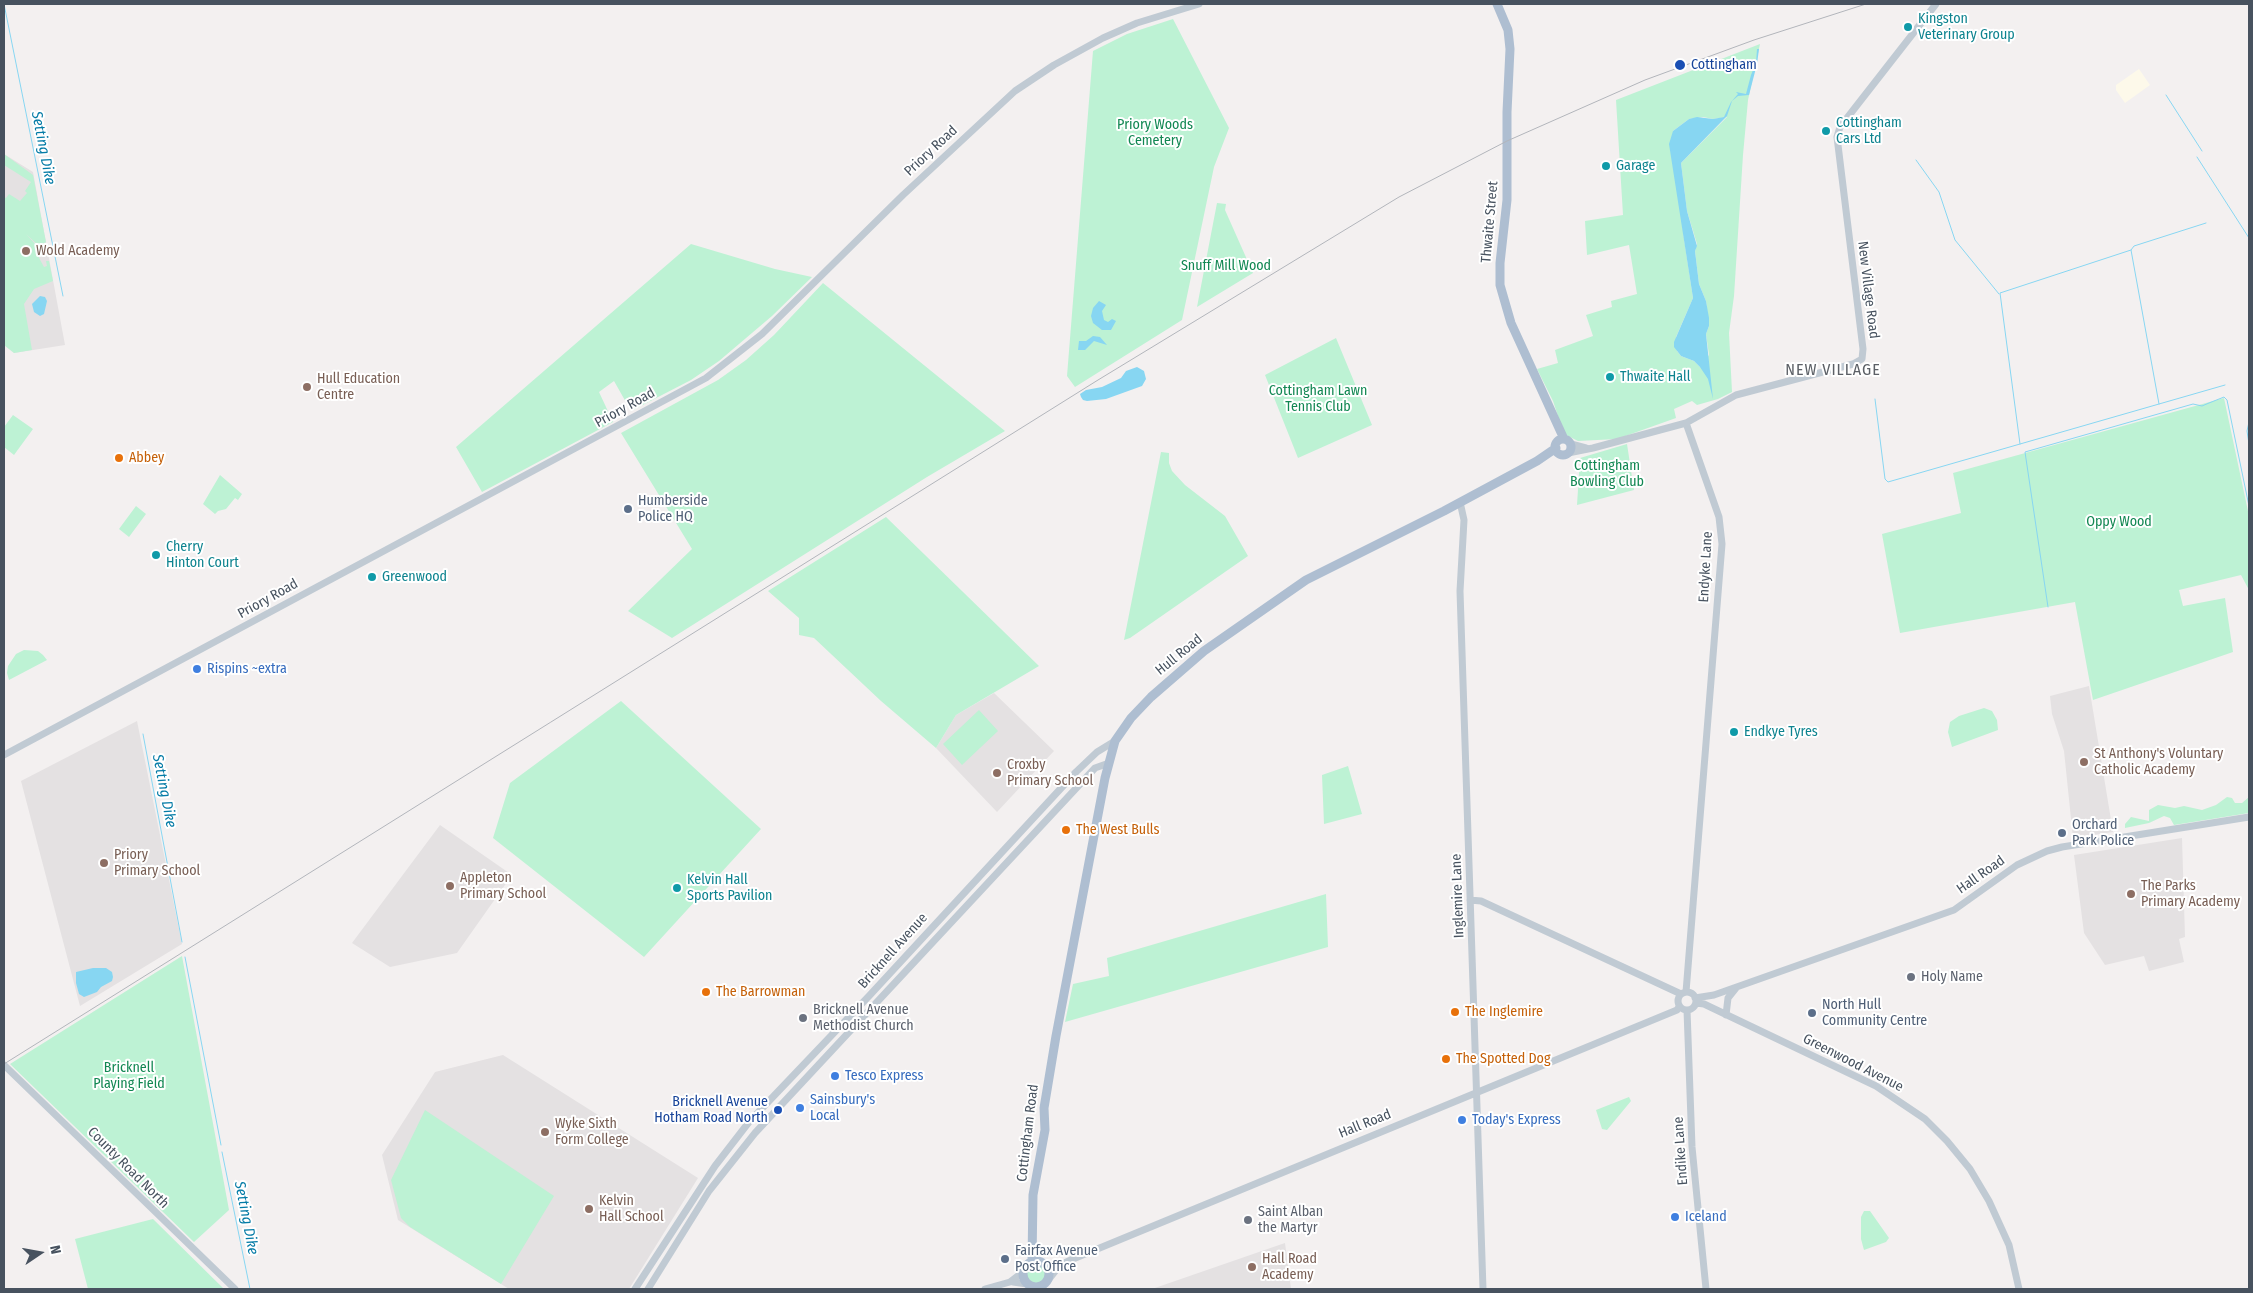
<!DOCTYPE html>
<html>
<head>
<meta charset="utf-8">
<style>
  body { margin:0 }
  #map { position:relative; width:2253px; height:1293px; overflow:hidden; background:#f3f0f0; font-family:"Fira Sans Condensed",sans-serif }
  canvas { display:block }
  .frame { position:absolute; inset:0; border:5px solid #47525f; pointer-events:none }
  .north { position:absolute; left:15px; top:1228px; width:50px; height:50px; -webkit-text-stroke:4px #fff; paint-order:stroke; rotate:78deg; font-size:14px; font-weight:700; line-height:20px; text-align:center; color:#47525f }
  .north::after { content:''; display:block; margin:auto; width:18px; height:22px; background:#47525f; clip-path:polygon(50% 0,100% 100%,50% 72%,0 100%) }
</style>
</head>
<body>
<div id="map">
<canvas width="2253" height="1293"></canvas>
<div class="frame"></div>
<div class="north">N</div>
</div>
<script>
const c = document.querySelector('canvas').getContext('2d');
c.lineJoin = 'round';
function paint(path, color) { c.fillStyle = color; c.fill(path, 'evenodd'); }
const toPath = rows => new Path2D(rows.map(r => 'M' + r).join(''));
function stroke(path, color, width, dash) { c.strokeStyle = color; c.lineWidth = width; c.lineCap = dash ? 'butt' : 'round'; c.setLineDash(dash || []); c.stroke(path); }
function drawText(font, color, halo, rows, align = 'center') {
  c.font = font + ' "Fira Sans Condensed",sans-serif'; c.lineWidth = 4; c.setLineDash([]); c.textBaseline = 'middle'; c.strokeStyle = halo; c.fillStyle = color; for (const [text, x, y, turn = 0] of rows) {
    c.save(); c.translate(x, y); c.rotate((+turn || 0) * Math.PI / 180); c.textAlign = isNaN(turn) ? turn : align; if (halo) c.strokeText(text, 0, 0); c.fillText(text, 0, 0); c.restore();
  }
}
paint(toPath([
  [2139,69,2150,85,2125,103,2116,90,2116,85]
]), '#fdf9ea');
paint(toPath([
  [4,154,33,172,65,345,14,353,4,345],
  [2089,686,2113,832,2073,838,2064,751,2052,714,2050,696],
  [994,693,1054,751,997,812,936,748,956,715],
  [137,721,182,944,80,1006,21,781],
  [440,825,512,875,457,953,390,967,352,943],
  [2182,838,2185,937,2179,939,2184,962,2149,971,2144,956,2105,965,2084,933,2074,855],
  [503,1055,698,1178,629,1289,509,1289,398,1220,382,1155,435,1072],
  [1285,1243,1291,1289,1152,1289,1282,1244]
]), '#e4e1e2');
paint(toPath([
  [1173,19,1229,128,1214,167,1182,320,1075,387,1067,376,1093,51,1127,34],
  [1760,44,1748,100,1743,155,1734,296,1729,333,1732,392,1718,399,1697,405,1692,401,1674,409,1676,418,1617,439,1578,441,1564,434,1553,401,1537,369,1558,363,1555,350,1593,336,1586,315,1612,307,1611,301,1637,294,1629,245,1587,255,1585,221,1623,215,1616,100],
  [1703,117,1713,119,1727,117,1681,163,1687,211,1697,244,1695,251,1699,284,1706,301,1709,326,1706,334,1709,355,1700,367,1694,361,1681,356,1677,351,1676,337,1693,298,1684,239,1673,131,1689,119],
  [4,154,33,175,46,242,39,246,26,234,38,247,38,256,44,267,47,266,46,261,49,261,53,281,34,289,24,304,32,350,14,353,4,345,4,197,6,198,9,194,20,201,27,193,25,191,31,182,4,165],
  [1217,203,1226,204,1225,210,1253,273,1197,307],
  [691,244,775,269,812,277,772,316,719,361,691,380,633,410,631,411,614,381,599,392,613,422,482,492,456,447],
  [823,283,1005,431,927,477,672,638,628,611,692,549,621,433,718,380,746,360,774,335],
  [1336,338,1372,425,1298,458,1265,375],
  [2224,398,2249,516,2249,590,2241,575,2179,590,2183,606,2225,598,2233,652,2093,700,2075,602,1900,633,1882,534,1961,513,1953,473],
  [13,415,33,429,14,455,4,447,4,427],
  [1627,444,1634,490,1577,505,1580,458],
  [1161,452,1169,453,1169,463,1172,471,1185,485,1225,516,1248,556,1130,638,1124,640],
  [220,475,242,494,238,500,235,498,226,509,218,511,215,514,203,504],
  [136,506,146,514,129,537,119,529],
  [886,517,1039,666,956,715,936,748,881,701,814,638,799,635,799,618,768,591],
  [24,650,38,651,43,655,47,660,9,680,7,673,8,666,16,654],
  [621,701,761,829,644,957,493,838,510,783],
  [1984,708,1992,711,1997,720,1998,730,1952,747,1948,732,1950,722,1959,716],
  [979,710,998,731,962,765,943,744],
  [1348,766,1362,814,1324,824,1322,775],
  [2227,797,2232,798,2235,803,2242,803,2249,797,2249,813,2174,825,2170,818,2164,816,2149,823,2125,828,2125,824,2131,817,2149,821,2149,810,2158,805,2175,808,2184,806,2202,810,2216,805],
  [1326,894,1328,947,1065,1022,1073,984,1109,976,1107,958],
  [182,956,229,1210,194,1242,10,1064],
  [1629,1097,1631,1101,1607,1130,1602,1129,1596,1110],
  [425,1110,554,1196,501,1284,410,1227,401,1218,391,1180],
  [1864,1211,1870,1211,1889,1238,1886,1242,1864,1250,1861,1239,1861,1217],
  [153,1219,224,1289,88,1289,75,1239],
  '1025 1274a11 11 0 1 1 22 0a11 11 0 1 1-22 0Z'
]), '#bdf2d4');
paint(toPath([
  [1757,49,1759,49,1757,64,1749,95,1738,96,1732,101,1727,116,1681,163,1687,211,1697,246,1695,251,1699,284,1706,301,1709,318,1709,326,1706,334,1713,399,1708,379,1700,367,1694,361,1681,356,1674,347,1674,342,1693,298,1669,144,1673,131,1689,119,1697,117,1713,119,1724,117,1731,102,1738,94,1736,92,1746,94,1751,75,1756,63],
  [40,296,45,297,47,301,44,314,40,316,34,312,32,304],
  [1099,301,1106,305,1102,311,1104,320,1108,322,1112,319,1116,321,1111,330,1102,330,1093,323,1091,316,1093,308],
  [1093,336,1100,337,1107,345,1094,341,1085,350,1078,350,1079,341,1086,341],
  [1137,367,1144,371,1146,379,1142,386,1106,399,1087,401,1083,400,1081,397,1080,394,1086,390,1102,387,1121,378,1126,371],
  [93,968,106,968,112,972,113,977,112,981,101,987,97,992,84,997,79,994,76,983,76,972]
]), '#87d6f2');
stroke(toPath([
  [4,4,63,296],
  [2166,95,2202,151],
  [2197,157,2249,238],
  [1916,160,1939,192,1955,240,1999,294],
  [1875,399,1885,479,1888,482,2225,385],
  [2159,404,2131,250,2134,246,2206,223],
  [2249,422,2247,431,2249,444],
  [2020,444,2000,293,2131,250],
  [2048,607,2025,452,2193,404,2202,406,2209,403,2224,397,2227,400,2249,506],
  [143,734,182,942],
  [185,957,221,1145],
  [222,1152,250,1289]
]), '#87d6f2', 1);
stroke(toPath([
  [1686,423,1719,517,1722,544,1686,992],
  [1571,444,1586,448],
  [1568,453,1593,448,1686,423,1736,395,1853,364,1862,359,1863,349,1837,137,1840,127,1936,4],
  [1460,502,1464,520,1460,591,1483,1289],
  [4,755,706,378,762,334,903,195,1015,91,1054,65,1103,38,1137,23,1199,4],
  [1470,900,1481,901,1681,994],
  '1678 1001a9 9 0 1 1 18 0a9 9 0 1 1-18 0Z',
  [1695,998,1714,995,1954,910,2017,865,2047,851,2062,847,2249,817],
  [1696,1003,1704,1004,1876,1086,1925,1119,1947,1141,1970,1169,1989,1201,2009,1245,2019,1289],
  [1687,1010,1692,1147,1706,1289],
  [1726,1015,1728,998,1736,988],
  [4,1065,235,1289],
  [1045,1264,1060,1265],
  [1049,1279,1060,1265,1073,1259,1677,1010,1679,1007],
  [1013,1282,1027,1284],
  [635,1289,715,1166,749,1122,869,996,1076,772,1097,752,1115,741],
  [648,1289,709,1191,755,1133,1095,768,1109,763],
  [985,1289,1010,1282,1023,1272]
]), '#c0cad3', 7);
stroke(toPath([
  [1497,4,1508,30,1510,49,1507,112,1507,200,1500,263,1500,285,1511,323,1564,439],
  '1555 447a8 8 0 1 1 16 0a8 8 0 1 1-16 0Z',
  '1023 1274a13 13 0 1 1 26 0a13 13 0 1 1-26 0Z',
  [1032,1261,1033,1195,1045,1130,1044,1108,1056,1036,1105,778,1115,741,1131,718,1151,697,1204,651,1306,580,1444,511,1537,461,1556,448]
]), '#aebed1', 9);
stroke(toPath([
  [4,1064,1098,380,1399,197,1507,141,1645,80,1754,40,1866,4]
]), '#b2b5bb', 1);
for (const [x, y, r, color] of [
  [1908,27,5,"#0f9aa8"],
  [1680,65,6,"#1a4fb4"],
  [1826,131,5,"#0f9aa8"],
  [1606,166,5,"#0f9aa8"],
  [26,251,5,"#8d6e63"],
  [1610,377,5,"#0f9aa8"],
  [307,387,5,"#8d6e63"],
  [119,458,5,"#e8710a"],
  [628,509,5,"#5c6f8a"],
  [156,555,5,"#0f9aa8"],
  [372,577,5,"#0f9aa8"],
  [197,669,5,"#3f7fe0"],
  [1734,732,5,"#0f9aa8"],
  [2084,762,5,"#8d6e63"],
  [997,773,5,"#8d6e63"],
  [1066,830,5,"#e8710a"],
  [2062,833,5,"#5c6f8a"],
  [104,863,5,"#8d6e63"],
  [450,886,5,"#8d6e63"],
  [677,888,5,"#0f9aa8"],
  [2131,894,5,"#8d6e63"],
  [1911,977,5,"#6b7280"],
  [706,992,5,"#e8710a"],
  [1455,1012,5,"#e8710a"],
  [1812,1013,5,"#5c6f8a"],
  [803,1018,5,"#6b7280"],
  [1446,1059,5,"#e8710a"],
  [835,1076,5,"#3f7fe0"],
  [800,1108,5,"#3f7fe0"],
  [778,1110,5,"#1a4fb4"],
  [1462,1120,5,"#3f7fe0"],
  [545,1132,5,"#8d6e63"],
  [589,1209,5,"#8d6e63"],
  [1675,1217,5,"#3f7fe0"],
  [1248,1220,5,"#6b7280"],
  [1005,1259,5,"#5c6f8a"],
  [1252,1267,5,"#8d6e63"]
]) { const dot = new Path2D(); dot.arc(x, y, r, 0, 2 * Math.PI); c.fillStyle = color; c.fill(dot); stroke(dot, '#fff', 2); }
drawText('14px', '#0d838f', '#fff', [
  ["Kingston",1918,19],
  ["Veterinary Group",1918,35],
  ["Cottingham",1836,123],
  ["Cars Ltd",1836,139],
  ["Garage",1616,166],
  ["Thwaite Hall",1620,377],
  ["Cherry",166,547],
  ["Hinton Court",166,563],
  ["Greenwood",382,577],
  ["Endkye Tyres",1744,732],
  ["Kelvin Hall",687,880],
  ["Sports Pavilion",687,896]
], 'left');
drawText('14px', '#164399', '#fff', [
  ["Cottingham",1691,65],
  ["Bricknell Avenue",768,1102,"right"],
  ["Hotham Road North",768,1118,"right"]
], 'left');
drawText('14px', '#118752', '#fff', [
  ["Priory Woods",1155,125],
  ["Cemetery",1155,141],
  ["Snuff Mill Wood",1226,266],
  ["Cottingham Lawn",1318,391],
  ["Tennis Club",1318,407],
  ["Cottingham",1607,466],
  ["Bowling Club",1607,482],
  ["Oppy Wood",2119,522],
  ["Bricknell",129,1068],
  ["Playing Field",129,1084]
]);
drawText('14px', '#47525f', '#fff', [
  ["Priory Road",931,151,-43],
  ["Thwaite Street",1490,222,-85],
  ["New Village Road",1868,290,83],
  ["Priory Road",625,408,-29],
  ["Endyke Lane",1706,567,-87],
  ["Priory Road",268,599,-29],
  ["Hull Road",1179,655,-39],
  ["Hall Road",1981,875,-35],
  ["Inglemire Lane",1458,896,-92],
  ["Bricknell Avenue",893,951,-48],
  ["Greenwood Avenue",1853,1063,27],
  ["Hall Road",1365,1124,-22],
  ["Cottingham Road",1028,1133,-83],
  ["Endike Lane",1681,1151,-94],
  ["County Road North",128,1168,45]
]);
drawText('14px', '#785e54', '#fff', [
  ["Wold Academy",36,251],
  ["Hull Education",317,379],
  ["Centre",317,395],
  ["St Anthony's Voluntary",2094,754],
  ["Catholic Academy",2094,770],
  ["Croxby",1007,765],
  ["Primary School",1007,781],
  ["Priory",114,855],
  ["Primary School",114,871],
  ["Appleton",460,878],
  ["Primary School",460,894],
  ["The Parks",2141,886],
  ["Primary Academy",2141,902],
  ["Wyke Sixth",555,1124],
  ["Form College",555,1140],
  ["Kelvin",599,1201],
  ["Hall School",599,1217],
  ["Hall Road",1262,1259],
  ["Academy",1262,1275]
], 'left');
drawText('14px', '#c56008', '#fff', [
  ["Abbey",129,458],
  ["The West Bulls",1076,830],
  ["The Barrowman",716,992],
  ["The Inglemire",1465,1012],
  ["The Spotted Dog",1456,1059]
], 'left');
drawText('14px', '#4e5e75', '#fff', [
  ["Humberside",638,501],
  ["Police HQ",638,517],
  ["Orchard",2072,825],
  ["Park Police",2072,841],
  ["North Hull",1822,1005],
  ["Community Centre",1822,1021],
  ["Fairfax Avenue",1015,1251],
  ["Post Office",1015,1267]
], 'left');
drawText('14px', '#366cbe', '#fff', [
  ["Rispins ~extra",207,669],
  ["Tesco Express",845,1076],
  ["Sainsbury's",810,1100],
  ["Local",810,1116],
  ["Today's Express",1472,1120],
  ["Iceland",1685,1217]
], 'left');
drawText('14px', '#5b616d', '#fff', [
  ["Holy Name",1921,977],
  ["Bricknell Avenue",813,1010],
  ["Methodist Church",813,1026],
  ["Saint Alban",1258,1212],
  ["the Martyr",1258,1228]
], 'left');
drawText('italic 15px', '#047ba6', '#fff', [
  ["Setting Dike",43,148,79],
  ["Setting Dike",164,791,79],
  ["Setting Dike",246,1218,79]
]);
c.letterSpacing = '1px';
drawText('16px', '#5c6066', '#fff', [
  ["NEW VILLAGE",1833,371]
]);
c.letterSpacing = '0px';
</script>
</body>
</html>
